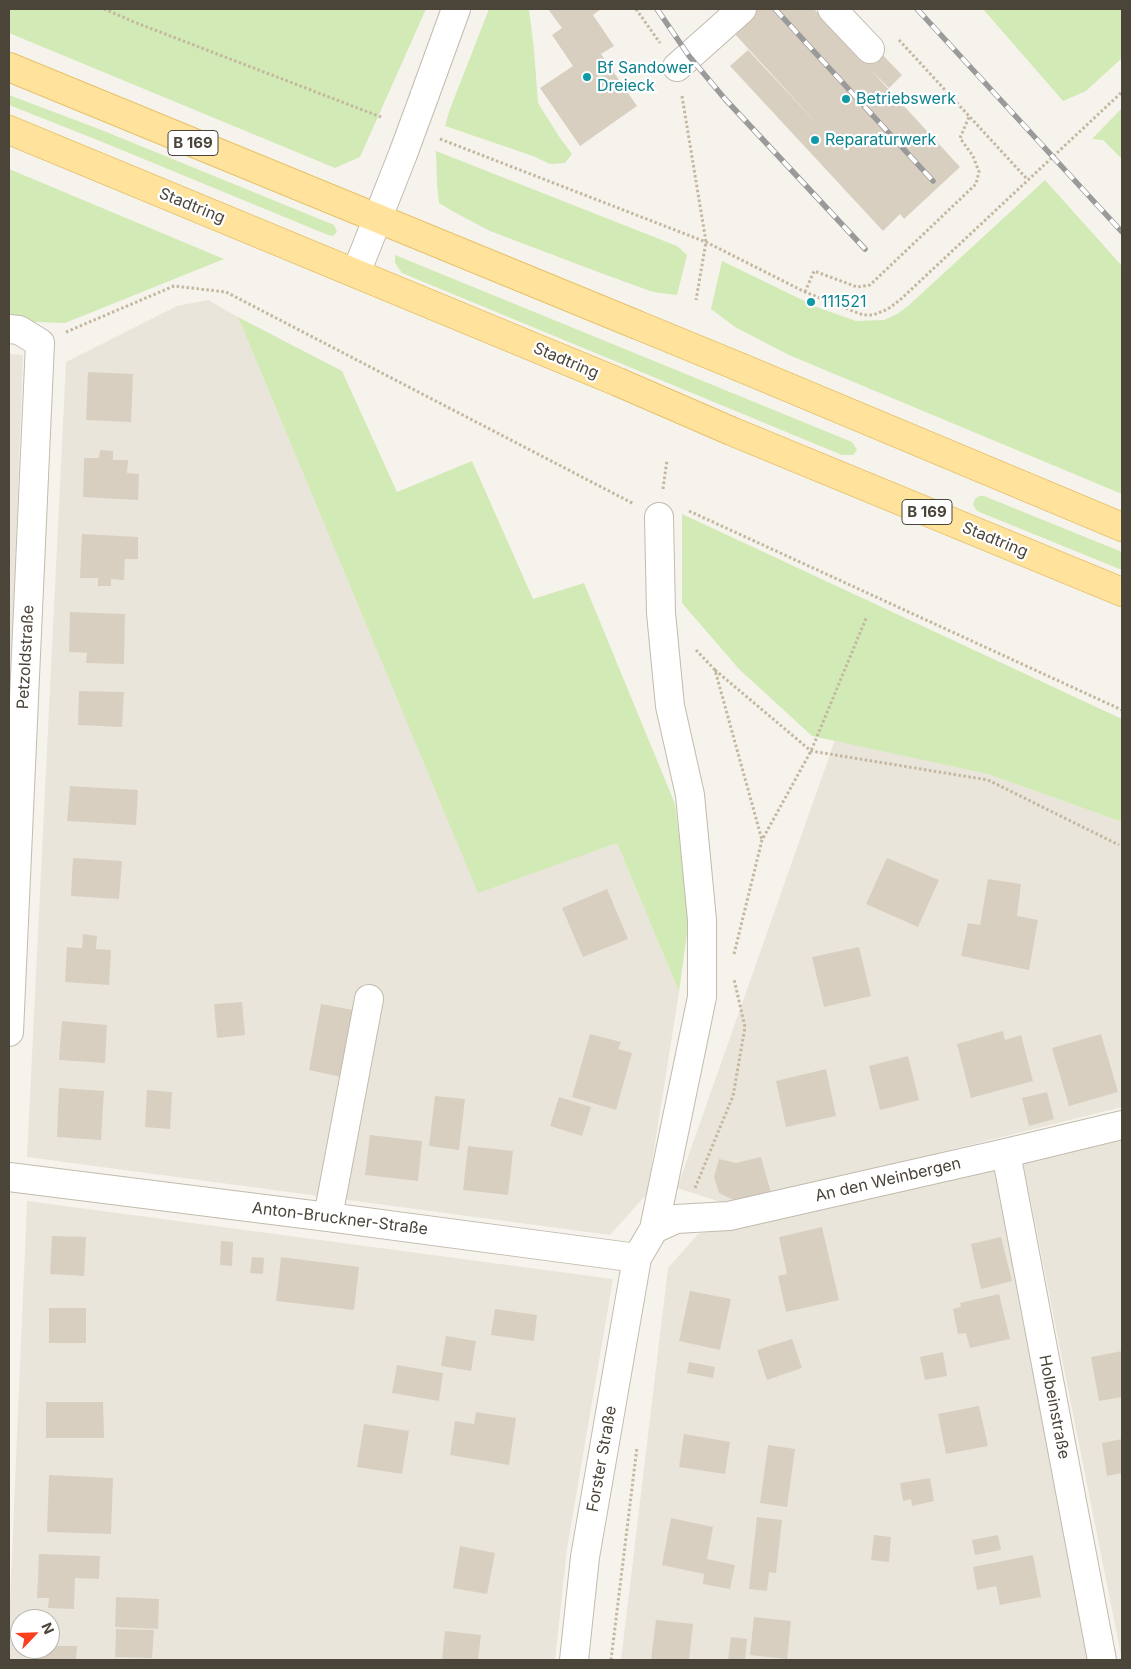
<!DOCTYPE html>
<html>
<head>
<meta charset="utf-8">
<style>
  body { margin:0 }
  #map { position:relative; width:1131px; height:1669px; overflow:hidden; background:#f6f3ec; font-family:Inter,sans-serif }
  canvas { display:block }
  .frame { position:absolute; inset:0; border:10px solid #4b4439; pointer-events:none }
  .north { position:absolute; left:10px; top:1609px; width:50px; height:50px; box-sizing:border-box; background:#fff; border:1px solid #b7b4b0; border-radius:50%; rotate:66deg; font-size:14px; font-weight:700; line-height:20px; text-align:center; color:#4b4439 }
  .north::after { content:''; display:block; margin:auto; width:18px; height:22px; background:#fc3f1d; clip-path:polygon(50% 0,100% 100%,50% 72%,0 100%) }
</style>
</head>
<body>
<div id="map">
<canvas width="1131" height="1669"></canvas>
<div class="frame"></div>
<div class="north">N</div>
</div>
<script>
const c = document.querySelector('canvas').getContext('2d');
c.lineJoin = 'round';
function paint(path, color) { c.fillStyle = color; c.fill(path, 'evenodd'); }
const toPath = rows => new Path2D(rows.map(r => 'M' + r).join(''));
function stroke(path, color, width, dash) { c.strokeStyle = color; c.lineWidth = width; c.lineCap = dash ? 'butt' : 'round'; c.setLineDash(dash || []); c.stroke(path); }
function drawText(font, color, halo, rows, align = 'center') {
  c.font = font + ' Inter,sans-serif'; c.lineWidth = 4.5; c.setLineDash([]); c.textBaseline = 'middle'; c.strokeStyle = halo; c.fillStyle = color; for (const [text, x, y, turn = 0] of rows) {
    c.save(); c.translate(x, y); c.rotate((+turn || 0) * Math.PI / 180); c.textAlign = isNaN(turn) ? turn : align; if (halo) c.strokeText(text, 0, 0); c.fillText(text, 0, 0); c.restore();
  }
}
paint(toPath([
  [208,300,238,317,478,892,617,843,679,992,647,1194,610,1235,27,1157,66,362,177,306],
  [9,354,23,355,9,733],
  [835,740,988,774,1122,822,1122,1107,730,1205,677,1188],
  [1122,1139,1122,1660,1023,1163],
  [994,1167,1092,1660,621,1660,668,1268,698,1234],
  [27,1201,613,1279,567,1549,555,1660,9,1660,9,1626],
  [20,1619,50,1619,50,1649,20,1649]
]), '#eae5da');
paint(toPath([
  [9,9,426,9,360,157,335,168,9,33],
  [489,9,529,9,534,50,538,103,560,138,572,154,565,163,550,164,533,156,445,126,450,109],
  [983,9,1122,9,1122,58,1086,91,1063,101],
  [9,95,104,131,334,225,337,232,333,236,328,235,100,141,9,105],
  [1122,108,1122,159,1103,140,1092,139],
  [436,151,677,246,687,255,677,295,653,292,598,272,490,231,454,212,439,203,437,183],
  [9,169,224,259,65,323,9,321],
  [1045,180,1122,266,1122,494,789,355,735,327,711,309,722,261,819,308,856,321,884,320,897,314,908,306],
  [395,255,852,442,857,450,853,455,842,455,402,273,395,263],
  [238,317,342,371,397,492,472,461,533,599,584,583,675,804,689,918,679,992,617,843,478,893],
  [979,496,984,496,1122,552,1122,570,977,511,973,505,975,499],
  [682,514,1122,719,1122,822,988,774,812,736,739,669,682,603]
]), '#d2eab5');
paint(toPath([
  [548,9,601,9,593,15,614,46,601,54,637,106,580,146,540,88,573,66,552,35,562,28],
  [755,9,814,9,861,59,874,46,902,75,889,88,870,69,960,167,904,219,900,214,883,231,730,66,748,50,824,131,732,31],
  [88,372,133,374,131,422,86,420],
  [100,450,113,451,113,460,128,460,127,473,139,474,138,500,83,497,84,458,99,458],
  [82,534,138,537,138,559,125,559,124,580,111,579,111,586,98,586,98,578,80,578],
  [70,612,125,614,124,664,86,663,87,653,69,652],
  [79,691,124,692,122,727,78,725],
  [70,786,138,790,136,825,67,821],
  [73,858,122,861,119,899,71,896],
  [887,858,939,880,918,927,866,904],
  [988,879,1021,884,1017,916,1038,920,1029,970,961,956,968,923,980,925],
  [607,889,628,939,583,957,562,908],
  [83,934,97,936,96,949,111,950,109,985,65,982,67,947,82,948],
  [859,947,871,996,824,1007,812,957],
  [242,1002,245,1035,217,1038,214,1004],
  [321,1004,353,1010,341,1077,309,1070],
  [62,1021,107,1025,105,1063,59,1060],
  [1003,1031,1005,1040,1021,1035,1033,1081,971,1098,957,1044],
  [590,1034,621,1042,618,1049,632,1053,616,1110,572,1097],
  [1101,1034,1118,1092,1069,1106,1052,1048],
  [908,1056,919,1100,880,1110,869,1066],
  [826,1069,836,1116,786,1127,776,1081],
  [59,1088,104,1091,101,1140,57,1137],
  [147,1090,172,1092,170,1129,145,1127],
  [1047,1092,1054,1119,1029,1126,1022,1098],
  [435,1096,465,1099,459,1150,429,1146],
  [559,1097,591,1107,582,1136,550,1126],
  [370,1135,422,1141,418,1181,365,1175],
  [468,1146,513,1151,508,1195,463,1190],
  [761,1157,771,1193,738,1202,719,1193,714,1177,719,1159,736,1163],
  [822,1227,839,1300,786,1312,778,1276,787,1274,779,1237],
  [52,1236,86,1237,84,1276,50,1274],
  [1001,1237,1012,1281,981,1289,971,1244],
  [221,1241,233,1242,232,1266,220,1265],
  [252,1257,264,1258,263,1274,250,1273],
  [281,1257,359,1267,354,1310,276,1301],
  [690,1291,731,1299,720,1350,679,1341],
  [999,1294,1010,1339,970,1348,966,1333,958,1334,953,1309,961,1307,960,1303],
  [49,1308,86,1308,86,1343,49,1343],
  [495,1309,537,1315,534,1341,491,1335],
  [446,1336,476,1341,471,1371,441,1366],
  [792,1339,802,1368,767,1380,757,1350],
  [1122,1351,1122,1397,1099,1401,1091,1357],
  [943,1352,947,1376,925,1380,920,1357],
  [689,1362,715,1367,713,1378,687,1373],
  [397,1365,443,1373,439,1401,392,1393],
  [46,1402,103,1402,104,1438,46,1438],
  [979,1406,988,1446,946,1454,938,1414],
  [476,1412,516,1418,509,1465,450,1455,455,1421,474,1424],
  [364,1424,409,1431,402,1474,357,1467],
  [684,1434,730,1442,725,1474,679,1467],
  [1122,1439,1122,1473,1107,1476,1102,1443],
  [768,1445,795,1449,787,1507,760,1503],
  [49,1475,113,1478,111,1534,47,1532],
  [930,1478,934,1501,912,1506,911,1499,903,1501,900,1483],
  [757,1517,782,1520,776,1573,769,1572,767,1591,749,1589],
  [671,1518,713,1527,707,1559,735,1565,730,1589,703,1584,704,1574,662,1565],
  [874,1535,891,1537,889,1562,871,1560],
  [998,1535,1001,1550,975,1555,972,1540],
  [460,1546,495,1553,487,1594,453,1588],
  [39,1554,100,1556,99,1579,75,1578,74,1609,48,1608,49,1598,37,1598],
  [1033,1555,1041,1597,1000,1605,996,1586,977,1590,973,1567],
  [116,1597,159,1599,158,1629,115,1627],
  [754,1617,791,1621,787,1659,750,1655],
  [656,1620,693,1624,689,1660,651,1660],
  [116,1629,154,1630,152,1658,115,1657],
  [445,1631,481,1635,478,1660,442,1660],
  [731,1637,747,1639,745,1660,728,1660],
  [50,1646,77,1646,76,1660,35,1660,35,1649,50,1649]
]), '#d8cfc1');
const minor = toPath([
  [832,9,870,49],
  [677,67,742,9],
  [424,97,456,9],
  [356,273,403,154],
  [9,329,19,330,40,343,9,1032],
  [1006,1153,1102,1660],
  [9,1177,328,1217,637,1258],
  [328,1217,369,999],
  [654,1229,676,1219,729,1216,1006,1153,1122,1125],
  [574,1660,585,1557,637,1258,654,1229,702,997,702,920,690,795,670,706,661,613,659,517]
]);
const major = toPath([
  [9,67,635,324],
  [9,130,618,382],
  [742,368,1122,527],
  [731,431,1122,592]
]);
stroke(minor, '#c2bbae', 30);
stroke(major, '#e6c16a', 30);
stroke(toPath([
  [104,9,134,22,381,117],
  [636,9,660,43],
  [899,40,1027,179],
  [682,96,706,242,696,300],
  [440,139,706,242,805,292,863,315,873,315,888,309,901,299,1122,92],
  [805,292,814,271,857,287,870,285,976,184,979,172,973,156,960,138,969,117],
  [66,332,174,286,226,292,634,504],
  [663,489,667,460],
  [689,511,1122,710],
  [696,650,715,670,762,840],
  [715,670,811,751,988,780,1119,845],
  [734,954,762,840,811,751,867,616],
  [695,1188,733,1096,745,1027,734,979],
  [611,1660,637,1447]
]), '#c4b79f', 3, [2.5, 2.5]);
stroke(minor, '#fff', 28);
stroke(major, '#ffe39c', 28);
const rail = toPath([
  [657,9,689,56,725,99,865,249],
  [775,9,933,181],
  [917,9,1122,232]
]);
stroke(rail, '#9a9a9a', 5.5);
stroke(rail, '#fff', 4, [11]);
const minorBridge = toPath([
  [403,154,424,97]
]);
const majorBridge = toPath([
  [635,324,742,368],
  [618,382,731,431]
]);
stroke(minorBridge, '#c2bbae', 30, []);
stroke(majorBridge, '#e6c16a', 30, []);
stroke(minorBridge, '#fff', 28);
stroke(majorBridge, '#ffe39c', 28);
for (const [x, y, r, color] of [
  [587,77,5,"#0f9aa8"],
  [846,99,5,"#0f9aa8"],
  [815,140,5,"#0f9aa8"],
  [811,302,5,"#0f9aa8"]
]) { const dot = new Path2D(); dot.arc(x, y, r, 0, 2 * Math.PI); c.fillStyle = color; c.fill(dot); stroke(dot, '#fff', 2); }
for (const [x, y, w] of [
  [193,143,50],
  [927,512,50]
]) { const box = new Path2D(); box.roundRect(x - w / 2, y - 12.5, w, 25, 4); c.fillStyle = '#fff'; c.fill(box); stroke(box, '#4b4439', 1); }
drawText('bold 15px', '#4b4439', null, [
  ["B 169",193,143],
  ["B 169",927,512]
]);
drawText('16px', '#0d838f', '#fff', [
  ["Bf Sandower",597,68],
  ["Dreieck",597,86],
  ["Betriebswerk",856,99],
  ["Reparaturwerk",825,140],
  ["111521",821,302]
], 'left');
drawText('16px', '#4b4439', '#fff', [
  ["Stadtring",192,206,22],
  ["Stadtring",566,361,23],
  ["Stadtring",995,540,22],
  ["Petzoldstraße",26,657,-87],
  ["An den Weinbergen",888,1180,-13],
  ["Anton-Bruckner-Straße",340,1219,7],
  ["Holbeinstraße",1054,1407,79],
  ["Forster Straße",602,1459,-80]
]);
</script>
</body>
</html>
